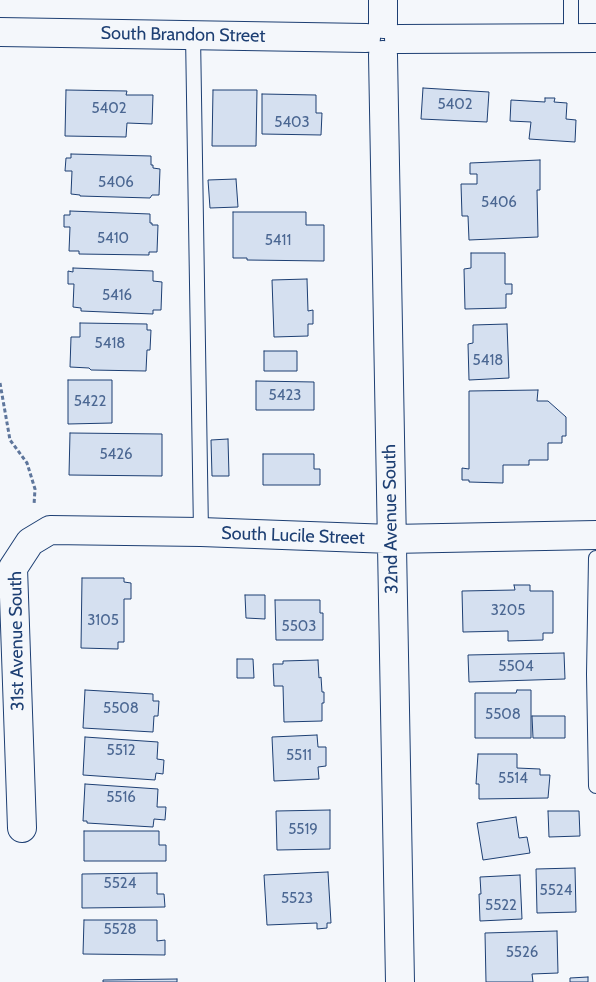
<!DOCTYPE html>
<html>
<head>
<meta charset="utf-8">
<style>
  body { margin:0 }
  canvas { display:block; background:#f4f7fb }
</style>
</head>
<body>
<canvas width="596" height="982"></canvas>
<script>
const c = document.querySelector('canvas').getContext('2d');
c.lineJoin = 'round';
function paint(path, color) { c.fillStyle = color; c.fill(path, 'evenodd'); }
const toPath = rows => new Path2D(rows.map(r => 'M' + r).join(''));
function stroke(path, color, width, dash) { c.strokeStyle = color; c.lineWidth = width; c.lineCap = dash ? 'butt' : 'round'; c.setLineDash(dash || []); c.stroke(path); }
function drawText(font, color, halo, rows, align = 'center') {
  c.font = font + ' Cabin,sans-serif'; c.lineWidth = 4; c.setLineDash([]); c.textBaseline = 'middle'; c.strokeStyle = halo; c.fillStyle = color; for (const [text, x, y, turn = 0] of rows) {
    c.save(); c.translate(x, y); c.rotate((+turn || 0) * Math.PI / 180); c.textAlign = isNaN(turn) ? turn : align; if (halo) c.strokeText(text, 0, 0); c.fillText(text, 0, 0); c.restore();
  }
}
const building = toPath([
  [423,88,489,92,487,122,421,119,423,88],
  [66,90,127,91,126,95,153,95,152,124,127,123,126,137,65,136,66,90],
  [213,90,257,90,256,146,212,146,213,90],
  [262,94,316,95,316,113,322,113,321,135,262,134,262,94],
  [545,98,555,98,554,102,567,103,566,119,576,120,575,142,529,139,531,122,510,121,511,100,545,102,545,98],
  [71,154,151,156,151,165,153,165,153,168,160,169,159,195,152,195,150,198,80,196,80,195,71,194,72,171,65,171,66,158,71,158,71,154],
  [540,160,540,190,537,190,538,237,469,240,468,216,462,216,461,184,477,184,477,174,470,174,470,163,540,160],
  [236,179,238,207,210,208,208,180,236,179],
  [70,211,150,214,150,223,152,223,152,225,158,225,157,252,149,252,149,255,79,254,79,251,69,251,70,227,64,227,64,215,70,215,70,211],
  [233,212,306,212,306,225,324,225,324,261,247,260,247,258,233,258,233,212],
  [471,253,505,253,505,284,512,284,512,294,506,294,506,308,465,309,464,269,471,268,471,253],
  [73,268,153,271,153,281,162,282,161,310,153,310,153,314,81,311,81,308,73,307,74,284,68,284,68,271,73,272,73,268],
  [307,279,308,311,313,310,313,324,308,324,308,336,274,337,272,280,307,279],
  [80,323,147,324,147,330,151,330,150,350,147,350,146,371,91,370,89,368,70,367,71,337,80,337,80,323],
  [507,324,509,378,469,380,468,344,473,343,473,325,507,324],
  [264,351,297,351,297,371,264,371,264,351],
  [68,380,112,380,112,423,68,424,68,380],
  [256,381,314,382,314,410,256,410,256,381],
  [538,390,537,401,548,401,566,417,566,436,562,436,562,443,548,443,548,460,529,460,529,465,503,465,503,483,469,482,469,480,462,480,462,468,469,469,469,391,538,390],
  [70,433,162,434,162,476,69,475,70,433],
  [228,439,229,476,212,476,211,440,228,439],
  [263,454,314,454,314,469,320,469,320,485,263,485,263,454],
  [82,578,124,578,124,582,131,583,131,599,124,599,124,642,118,642,118,649,81,648,82,578],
  [514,585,530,585,530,591,553,591,553,633,543,633,543,640,508,641,508,631,463,632,462,591,515,590,514,585],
  [245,595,265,595,265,619,246,618,245,595],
  [275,600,320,600,320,613,323,613,323,640,276,640,275,600],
  [564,653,565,679,469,682,468,655,564,653],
  [237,659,253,659,254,678,237,678,237,659],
  [318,660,319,678,321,677,322,692,324,692,324,703,322,703,322,721,284,722,283,686,274,686,273,664,283,664,283,661,318,660],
  [85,690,153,694,153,701,159,701,158,716,154,716,153,732,83,728,85,690],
  [517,690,531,690,531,738,475,738,475,693,516,693,517,690],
  [532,716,565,716,565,738,533,738,532,716],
  [317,735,318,747,326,747,326,766,318,767,319,779,274,781,272,737,317,735],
  [85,737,158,742,157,759,164,760,163,774,156,773,155,780,83,775,85,737],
  [478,754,517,754,517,768,540,769,540,775,550,775,548,798,479,799,479,784,476,784,478,754],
  [85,784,158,789,157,807,166,807,165,820,154,819,153,827,87,823,87,821,83,821,85,784],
  [330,810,330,849,277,850,276,811,330,810],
  [548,811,579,811,580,836,549,837,548,811],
  [516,817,519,838,527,837,530,853,483,860,477,823,516,817],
  [84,831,159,831,159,845,166,845,166,861,84,861,84,831],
  [575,868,576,912,537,913,536,869,575,868],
  [328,872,331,923,327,923,327,928,317,929,317,923,267,925,264,875,328,872],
  [157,873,157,894,164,894,165,907,82,908,82,874,157,873],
  [520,875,522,919,480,921,479,894,481,894,480,877,520,875],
  [84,920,157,920,157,941,165,940,165,955,83,954,84,920],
  [557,931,558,973,532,974,533,982,486,982,485,933,557,931],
  [588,977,588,982,570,982,570,978,588,977],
  [177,979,177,982,103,982,103,980,177,979]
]);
paint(building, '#d5e0f0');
stroke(building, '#1d3f73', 1);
const lane = toPath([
  [571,0,571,38],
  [193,35,201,532],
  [596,558,594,674,596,786]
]);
const street = toPath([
  [383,0,383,24],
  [0,32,366,38],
  [399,39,596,38],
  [383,55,400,982],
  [22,828,13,568,30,542,50,530,201,532,391,539,596,535]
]);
stroke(lane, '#1d3f73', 16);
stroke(street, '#1d3f73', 30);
stroke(toPath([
  [0,383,10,440,27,463,35,489,34,505]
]), '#5e769c', 3, [4, 2.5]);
stroke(lane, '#f4f7fb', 14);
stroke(street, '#f4f7fb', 28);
drawText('15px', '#4b6792', null, [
  ["5402",455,105],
  ["5402",109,109],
  ["5403",292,123],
  ["5406",116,183],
  ["5406",499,203],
  ["5410",113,239],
  ["5411",278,241],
  ["5416",117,296],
  ["5418",110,344],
  ["5418",488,361],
  ["5423",285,396],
  ["5422",90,402],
  ["5426",116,455],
  ["3205",508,611],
  ["3105",103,621],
  ["5503",299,627],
  ["5504",516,667],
  ["5508",121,709],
  ["5508",503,715],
  ["5512",121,751],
  ["5511",299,756],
  ["5514",513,779],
  ["5516",121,798],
  ["5519",303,830],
  ["5524",120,884],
  ["5524",556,891],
  ["5523",297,899],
  ["5522",501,906],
  ["5528",120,930],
  ["5526",522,953]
]);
drawText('18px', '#1d3f73', '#f4f7fb', [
  ["South Brandon Street",183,35,1],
  ["32nd Avenue South",391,519,-91],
  ["South Lucile Street",293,536,2],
  ["31st Avenue South",17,641,-91]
]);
</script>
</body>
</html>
